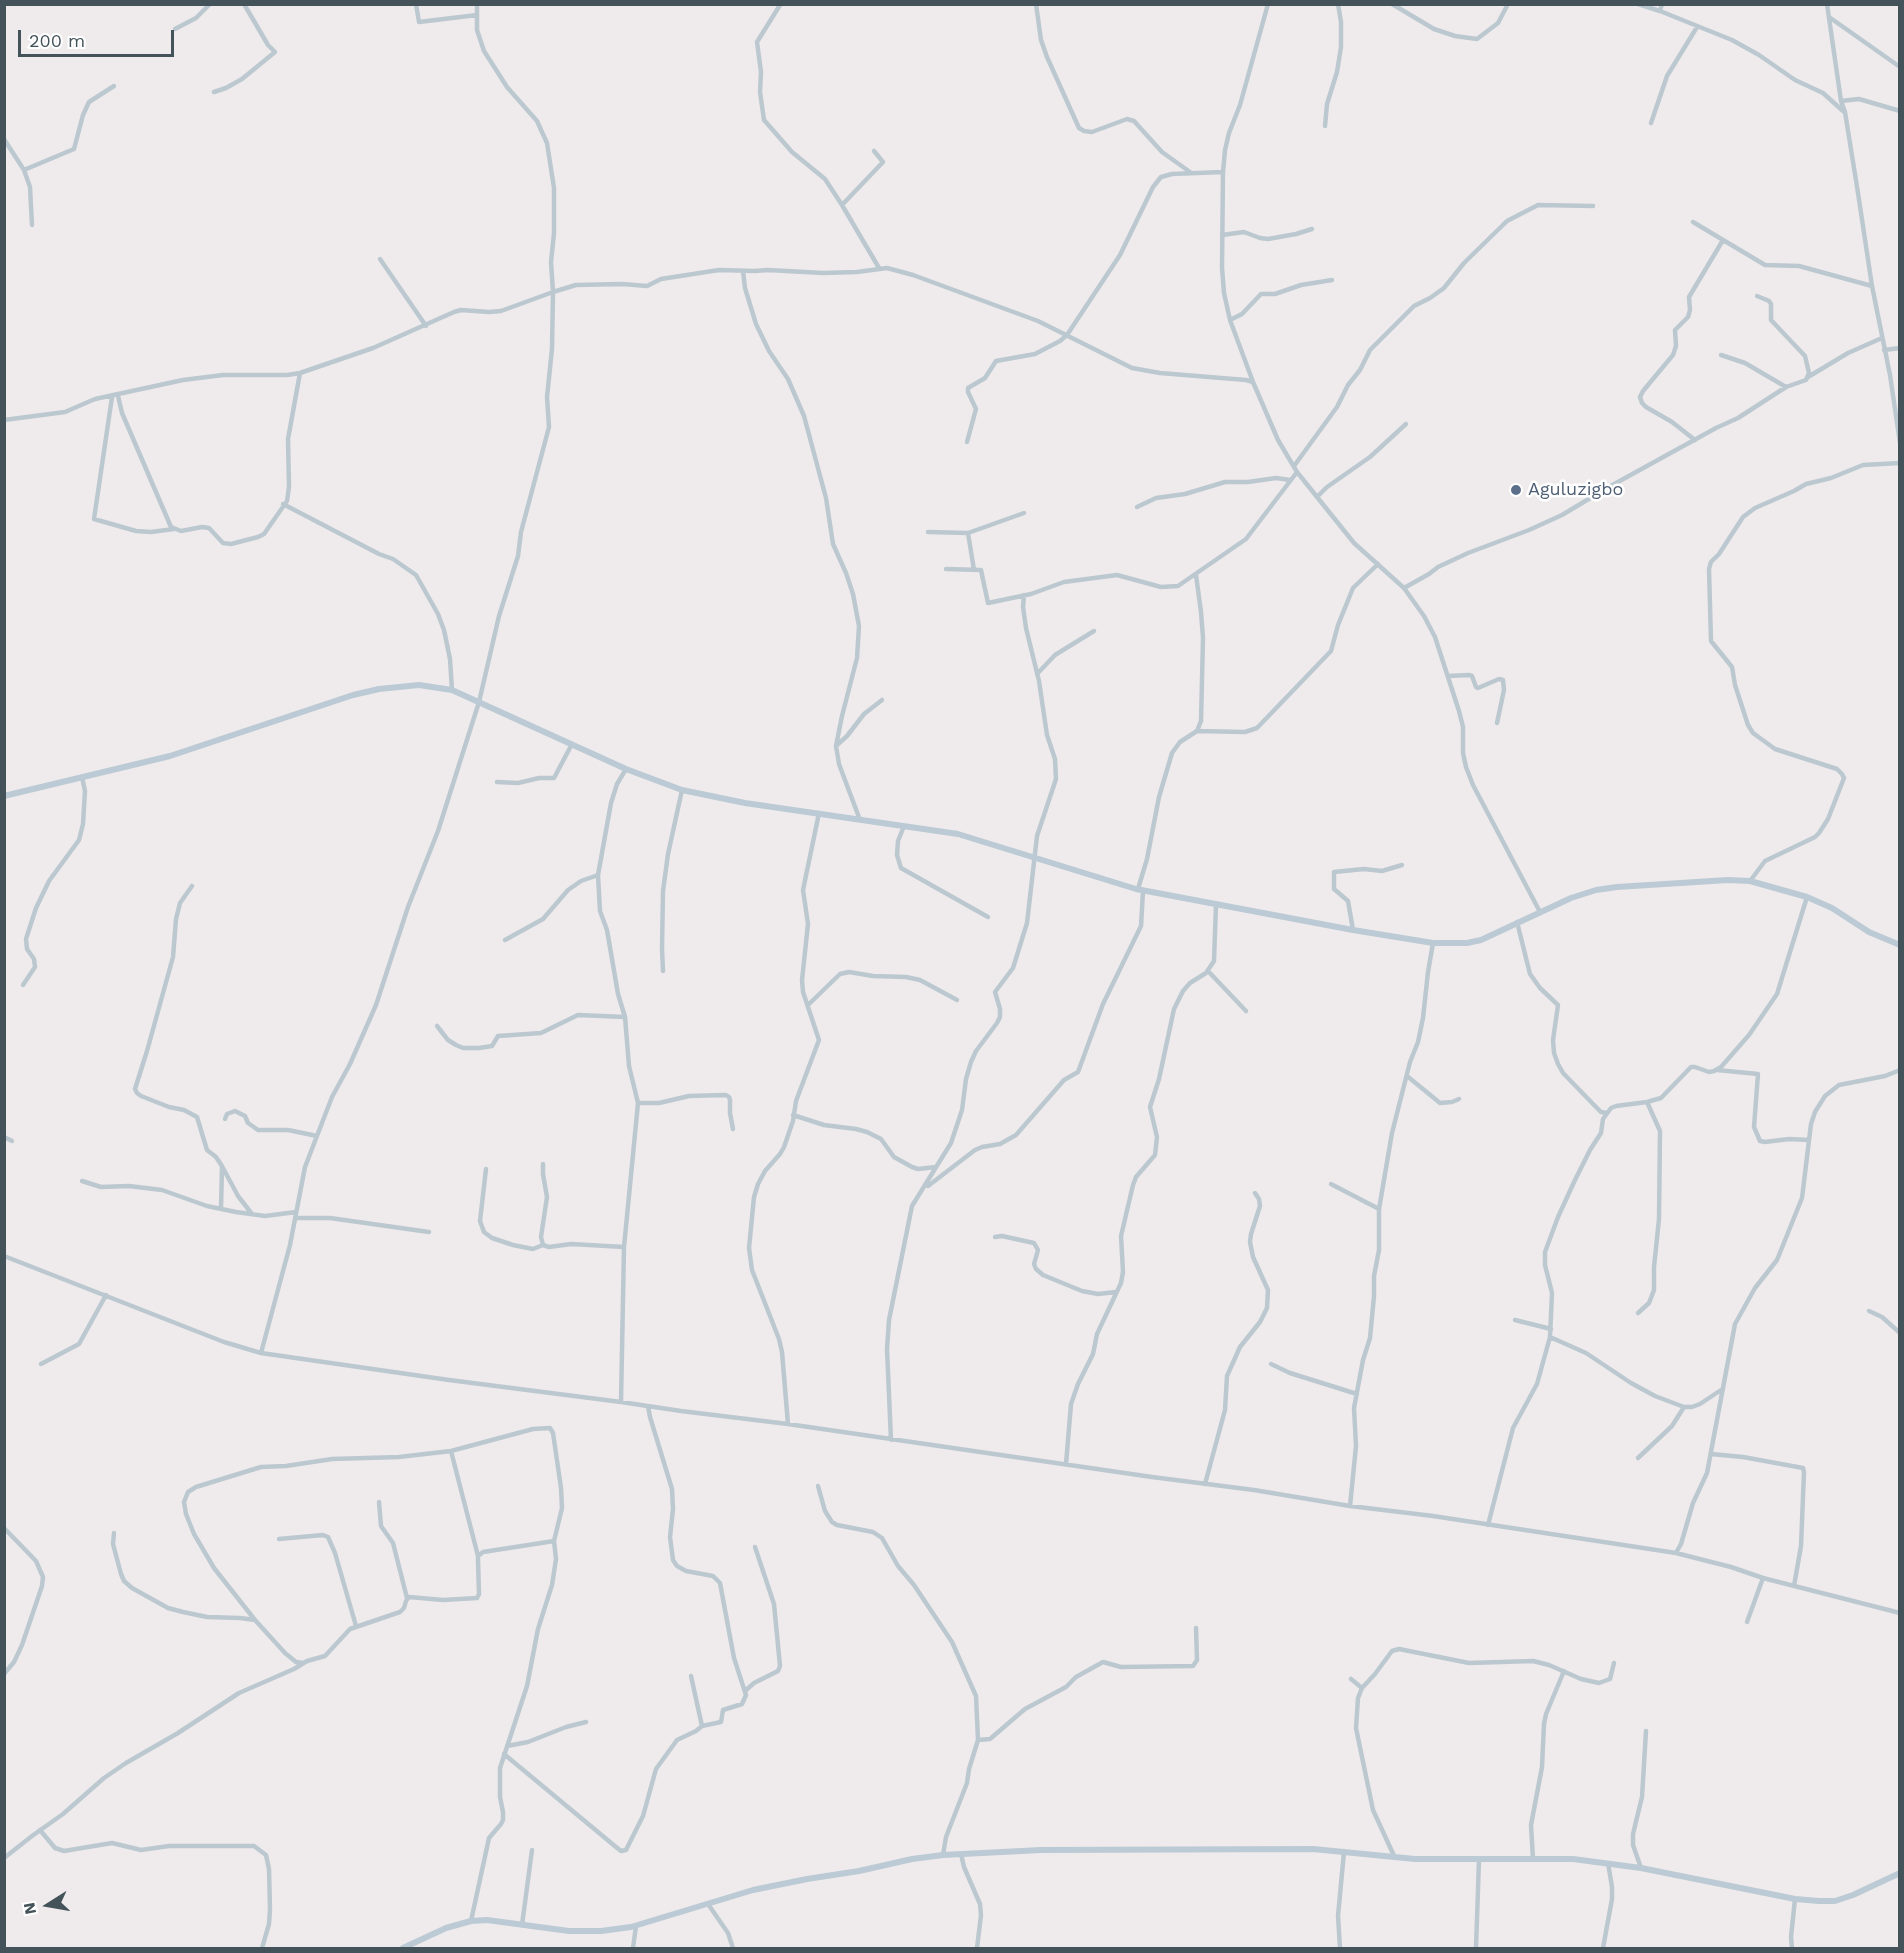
<!DOCTYPE html>
<html>
<head>
<meta charset="utf-8">
<style>
  body { margin:0 }
  #map { position:relative; width:1904px; height:1953px; overflow:hidden; background:#efebec; font-family:"Work Sans",sans-serif }
  canvas { display:block }
  .frame { position:absolute; inset:0; border:6px solid #445259; pointer-events:none }
  .north { position:absolute; left:18px; top:1875px; width:60px; height:60px; -webkit-text-stroke:4px #fff; paint-order:stroke; rotate:259deg; font-size:16px; font-weight:700; line-height:24px; text-align:center; color:#445259 }
  .north::after { content:''; display:block; margin:auto; width:21px; height:27px; background:#445259; clip-path:polygon(50% 0,100% 100%,50% 72%,0 100%) }
  .scale { position:absolute; left:18px; top:30px; width:156px; height:27px; box-sizing:border-box; border:3px solid #445259; border-top:0; padding-left:8px; font-size:18px; line-height:21px; white-space:nowrap; color:#445259; -webkit-text-stroke:4px #fff; paint-order:stroke }
</style>
</head>
<body>
<div id="map">
<canvas width="1904" height="1953"></canvas>
<div class="frame"></div>
<div class="north">N</div>
<div class="scale">200 m</div>
</div>
<script>
const c = document.querySelector('canvas').getContext('2d');
c.lineJoin = 'round';
const toPath = rows => new Path2D(rows.map(r => 'M' + r).join(''));
function stroke(path, color, width, dash) { c.strokeStyle = color; c.lineWidth = width; c.lineCap = dash ? 'butt' : 'round'; c.setLineDash(dash || []); c.stroke(path); }
function drawText(font, color, halo, rows, align = 'center') {
  c.font = font + ' "Work Sans",sans-serif'; c.lineWidth = 5; c.setLineDash([]); c.textBaseline = 'middle'; c.strokeStyle = halo; c.fillStyle = color; for (const [text, x, y, turn = 0] of rows) {
    c.save(); c.translate(x, y); c.rotate((+turn || 0) * Math.PI / 180); c.textAlign = isNaN(turn) ? turn : align; if (halo) c.strokeText(text, 0, 0); c.fillText(text, 0, 0); c.restore();
  }
}
stroke(toPath([
  [416,4,419,22,477,15],
  [1036,4,1041,40,1047,57,1079,128,1084,131,1092,132,1127,119,1134,121,1162,152,1190,172],
  [1392,4,1434,29,1455,36,1477,39,1498,23,1508,4],
  [1638,4,1660,11,1662,4],
  [1827,4,1841,101,1845,112,1858,193,1872,286,1890,375,1900,443],
  [780,5,757,42,761,72,760,92,764,120,792,152,825,179,842,205,879,268],
  [1660,11,1732,40,1759,55,1795,80,1823,93,1843,111],
  [1829,17,1900,67],
  [175,29,196,18,210,4],
  [214,92,226,88,242,79,275,52,268,45,244,4],
  [1841,101,1859,99,1900,111],
  [1651,123,1667,76,1697,27],
  [1325,126,1327,104,1337,72,1341,47,1341,22,1338,4],
  [4,139,24,170,30,187,32,225],
  [24,170,74,149,83,115,89,102,114,86],
  [842,205,883,162,874,151],
  [1693,222,1765,265,1799,266,1872,286],
  [1222,235,1244,232,1260,238,1268,239,1296,234,1312,229],
  [380,259,426,326],
  [743,271,745,288,756,324,769,351,788,379,804,416,826,498,833,544,846,573,853,594,859,626,857,658,842,716,836,746,839,764,860,820],
  [1230,320,1242,314,1261,294,1275,294,1301,285,1332,280],
  [1884,350,1900,348],
  [1721,355,1745,363,1786,387],
  [1808,377,1848,353,1882,338],
  [1253,382,1230,320,1224,293,1222,268,1223,172,1225,150,1229,133,1240,105,1268,4],
  [118,396,122,413,171,527,181,531,202,527,209,528,223,543,231,544,258,537,264,534,287,501,289,487,288,439,300,373],
  [112,397,94,519,136,531,151,532,174,529],
  [4,420,65,412,95,399,183,380,223,375,287,375,300,373,373,348,454,312,461,310,489,312,501,311,553,292,551,262,554,233,554,188,547,143,537,121,507,87,484,51,477,30,477,4],
  [1695,440,1672,422,1646,407,1642,403,1640,397,1643,391,1673,355,1676,346,1675,330,1688,317,1690,310,1689,297,1723,240],
  [967,442,976,409,968,392,968,388,985,378,996,361,1035,354,1060,341,1067,335,1120,255,1153,187,1161,177,1172,174,1223,172],
  [1294,466,1337,407,1348,385,1360,370,1370,350,1414,306,1430,298,1444,288,1464,263,1507,221,1538,205,1593,206],
  [1317,497,1327,487,1370,457,1406,424],
  [283,504,379,554,393,559,416,575,438,614,444,630,450,659,452,690],
  [1137,507,1156,498,1185,494,1225,482,1248,482,1276,478,1290,480],
  [928,532,968,533,1024,513],
  [968,533,974,570],
  [946,569,981,570,988,603,1031,594,1064,582,1117,575,1161,587,1178,586,1246,539,1297,472],
  [1404,588,1429,574,1438,567,1468,553,1529,530,1562,515,1607,488,1716,428,1738,418,1786,387,1806,380,1809,373,1805,356,1771,320,1771,304,1769,301,1757,296],
  [1037,674,1055,655,1094,631],
  [1448,676,1469,675,1472,676,1476,687,1478,688,1499,679,1503,680,1504,690,1497,723],
  [1197,731,1245,732,1257,728,1331,651,1338,625,1353,588,1378,564],
  [836,746,847,736,864,714,882,700],
  [497,782,518,783,539,778,554,778,572,744],
  [904,826,898,841,897,855,901,868,988,917],
  [1750,881,1765,861,1815,837,1819,833,1828,819,1844,778,1842,774,1837,769,1775,749,1753,733,1748,725,1735,685,1732,667,1711,641,1709,569,1711,562,1719,554,1743,517,1755,508,1794,491,1806,484,1831,478,1863,465,1900,463],
  [192,886,180,903,176,919,173,957,147,1051,135,1089,137,1093,141,1096,169,1107,184,1110,197,1117,207,1150,216,1157,222,1166,221,1209],
  [1138,889,1147,859,1159,797,1172,753,1180,742,1197,731,1201,721,1203,638,1201,612,1196,575],
  [1517,922,1530,974,1540,988,1558,1005,1553,1040,1554,1053,1558,1064,1563,1073,1595,1106,1601,1112,1607,1113],
  [1353,930,1348,901,1334,889,1334,872,1364,869,1382,871,1402,865],
  [505,940,543,919,568,890,581,881,598,875],
  [663,971,662,949,663,891,668,854,682,790],
  [1208,971,1246,1011],
  [23,985,35,967,34,959,27,949,26,939,36,908,49,881,79,840,83,824,85,791,82,777],
  [808,1005,840,974,849,972,873,976,906,977,920,980,957,1000],
  [437,1026,448,1040,456,1045,463,1048,479,1048,492,1046,498,1036,541,1033,578,1015,625,1017],
  [1717,1070,1758,1074,1754,1127,1760,1141,1765,1142,1789,1139,1809,1140],
  [1407,1076,1440,1103,1452,1102,1459,1099],
  [638,1103,659,1103,689,1096,726,1095,729,1097,730,1100,730,1113,733,1129],
  [793,1115,824,1125,856,1129,867,1132,881,1139,894,1157,912,1167,918,1169,936,1167],
  [225,1119,227,1114,235,1111,245,1116,248,1123,258,1130,288,1130,317,1136],
  [4,1137,12,1141],
  [543,1164,543,1174,547,1197,541,1237,543,1245,549,1247,571,1244,624,1247],
  [223,1168,238,1196,252,1214],
  [486,1169,480,1221,484,1232,492,1238,513,1245,533,1249,543,1245],
  [82,1181,101,1187,129,1186,162,1190,207,1206,236,1212,265,1216,296,1212],
  [1331,1184,1379,1209],
  [928,1186,975,1150,982,1147,1000,1144,1016,1135,1064,1080,1078,1072,1103,1004,1141,926,1143,891],
  [295,1218,330,1218,429,1232],
  [995,1237,1002,1236,1034,1243,1038,1250,1034,1264,1036,1269,1043,1275,1082,1291,1098,1294,1116,1292],
  [4,1256,224,1342,261,1353,449,1380,621,1402,681,1411,788,1424,1152,1477,1254,1490,1350,1506,1433,1516,1676,1553,1731,1567,1763,1578,1900,1613],
  [1869,1311,1882,1317,1900,1333],
  [1638,1313,1649,1303,1654,1290,1654,1267,1659,1219,1660,1131,1647,1102],
  [1515,1320,1551,1329],
  [1550,1337,1586,1353,1631,1383,1655,1396,1684,1407,1692,1407,1700,1404,1721,1390],
  [261,1353,290,1245,305,1167,332,1097,350,1064,376,1005,408,907,438,831,479,702,499,616,518,556,521,532,549,427,547,397,552,349,553,292,576,285,622,284,647,286,661,279,719,270,755,271,768,270,823,273,857,272,887,268,913,275,1038,321,1132,368,1160,373,1246,380,1253,382,1278,440,1297,472,1354,543,1404,588,1424,616,1435,637,1459,711,1463,727,1463,753,1466,767,1473,785,1540,912],
  [41,1364,79,1344,106,1295],
  [1271,1364,1290,1373,1357,1394],
  [621,1402,624,1247,638,1103,629,1066,625,1017,618,994,607,930,600,911,598,875,611,803,617,784,626,769],
  [648,1406,650,1417,672,1489,673,1509,670,1537,673,1560,677,1566,686,1571,713,1576,720,1583,734,1658,746,1695,742,1704,723,1710,721,1722,702,1726],
  [788,1424,782,1352,779,1339,752,1270,749,1248,754,1197,758,1184,765,1171,780,1154,784,1147,793,1121,796,1101,819,1040,803,992,802,980,808,924,803,890,819,813],
  [891,1440,887,1349,889,1320,912,1206,951,1143,962,1110,966,1079,971,1062,976,1051,997,1023,1000,1017,1000,1009,995,992,1013,968,1027,923,1037,836,1056,779,1055,759,1047,735,1039,681,1026,628,1023,607,1024,595],
  [451,1451,478,1556],
  [1711,1454,1743,1457,1803,1468,1804,1472,1801,1546,1794,1586],
  [1638,1458,1672,1426,1684,1407],
  [1066,1464,1071,1404,1078,1384,1093,1354,1097,1334,1121,1283,1123,1272,1121,1236,1133,1185,1136,1177,1155,1155,1157,1137,1150,1107,1159,1079,1174,1009,1183,991,1190,983,1206,973,1214,961,1216,905],
  [1205,1484,1225,1410,1227,1376,1240,1347,1260,1322,1267,1308,1268,1290,1253,1257,1250,1242,1251,1234,1260,1206,1259,1199,1255,1193],
  [818,1486,825,1511,832,1522,837,1525,873,1532,882,1538,898,1566,914,1585,952,1642,976,1696,978,1740,969,1769,967,1783,946,1837,943,1855],
  [379,1502,381,1526,393,1543,407,1598],
  [1350,1506,1356,1446,1354,1408,1363,1360,1370,1338,1374,1296,1374,1276,1379,1250,1379,1209,1392,1133,1410,1062,1418,1042,1423,1018,1428,972,1433,943],
  [1488,1525,1513,1428,1537,1384,1550,1337,1552,1293,1545,1265,1545,1252,1558,1217,1575,1180,1590,1150,1601,1133,1603,1119,1611,1108,1616,1106,1647,1102,1661,1098,1691,1067,1695,1067,1709,1072,1714,1071,1721,1067,1749,1035,1777,994,1807,897],
  [4,1528,36,1561,43,1577,42,1586,22,1645,14,1662,4,1674],
  [114,1533,113,1544,121,1574,124,1581,132,1588,168,1608,183,1612,207,1617,240,1618,255,1620],
  [279,1539,323,1535,328,1537,335,1553,356,1626],
  [1676,1553,1681,1544,1693,1503,1707,1473,1735,1324,1755,1288,1777,1260,1802,1198,1811,1124,1815,1112,1825,1096,1839,1085,1885,1076,1900,1070],
  [1747,1622,1763,1578],
  [303,1663,296,1662,285,1653,255,1620,214,1568,194,1534,186,1514,184,1502,188,1492,196,1487,261,1467,286,1466,332,1459,399,1457,451,1451,533,1429,550,1428,553,1433,561,1488,562,1508,554,1541,556,1559,552,1585,538,1629,527,1686,500,1768,500,1797,503,1812,503,1820,501,1824,489,1838,471,1921],
  [1351,1679,1362,1688],
  [745,1691,754,1683,778,1671,780,1666,774,1604,755,1547],
  [978,1740,990,1739,1025,1709,1066,1687,1076,1677,1103,1662,1121,1667,1193,1666,1197,1660,1196,1628],
  [507,1746,528,1742,566,1727,586,1722],
  [504,1754,616,1847,621,1851,626,1850,643,1816,656,1769,677,1740,696,1731,702,1726,691,1676],
  [40,1830,55,1848,64,1851,112,1843,141,1850,169,1846,254,1846,266,1855,269,1869,270,1909,269,1924,262,1948],
  [961,1854,964,1867,980,1904,981,1915,977,1948],
  [4,1858,32,1836,63,1814,104,1778,126,1763,178,1733,239,1693,294,1669,307,1661,325,1656,350,1629,400,1612,404,1608,406,1601,409,1597,443,1600,477,1598,479,1594,478,1560,478,1556,483,1552,554,1541],
  [1395,1858,1373,1810,1356,1728,1358,1698,1362,1688,1375,1674,1392,1651,1399,1649,1469,1663,1533,1661,1549,1665,1581,1679,1599,1683,1610,1679,1614,1663],
  [1533,1859,1531,1825,1542,1767,1544,1724,1546,1714,1564,1671],
  [1641,1868,1633,1845,1633,1834,1642,1797,1646,1731],
  [708,1904,728,1933,733,1948],
  [522,1925,532,1850],
  [633,1948,636,1926],
  [1340,1948,1338,1916,1344,1852],
  [1476,1948,1479,1860],
  [1603,1948,1612,1899,1612,1887,1608,1863],
  [1792,1948,1791,1937,1795,1899]
]), '#bcc8cf', 4.5);
stroke(toPath([
  [4,796,170,756,353,695,379,689,419,685,452,690,626,769,682,790,745,803,958,834,1136,889,1353,930,1433,943,1467,943,1481,940,1571,898,1596,890,1617,887,1728,880,1750,881,1807,897,1832,908,1869,932,1900,945],
  [403,1948,446,1928,471,1921,487,1920,569,1931,601,1931,631,1927,753,1890,807,1879,859,1871,912,1859,943,1855,1041,1850,1313,1849,1415,1859,1573,1859,1641,1868,1795,1899,1819,1901,1835,1901,1853,1895,1900,1873]
]), '#bbcad4', 6);
for (const [x, y, r, color] of [
  [1516,490,6,"#5c6f8a"]
]) { const dot = new Path2D(); dot.arc(x, y, r, 0, 2 * Math.PI); c.fillStyle = color; c.fill(dot); stroke(dot, '#fff', 2); }
drawText('18px', '#4e5e75', '#fff', [
  ["Aguluzigbo",1528,490]
], 'left');
</script>
</body>
</html>
